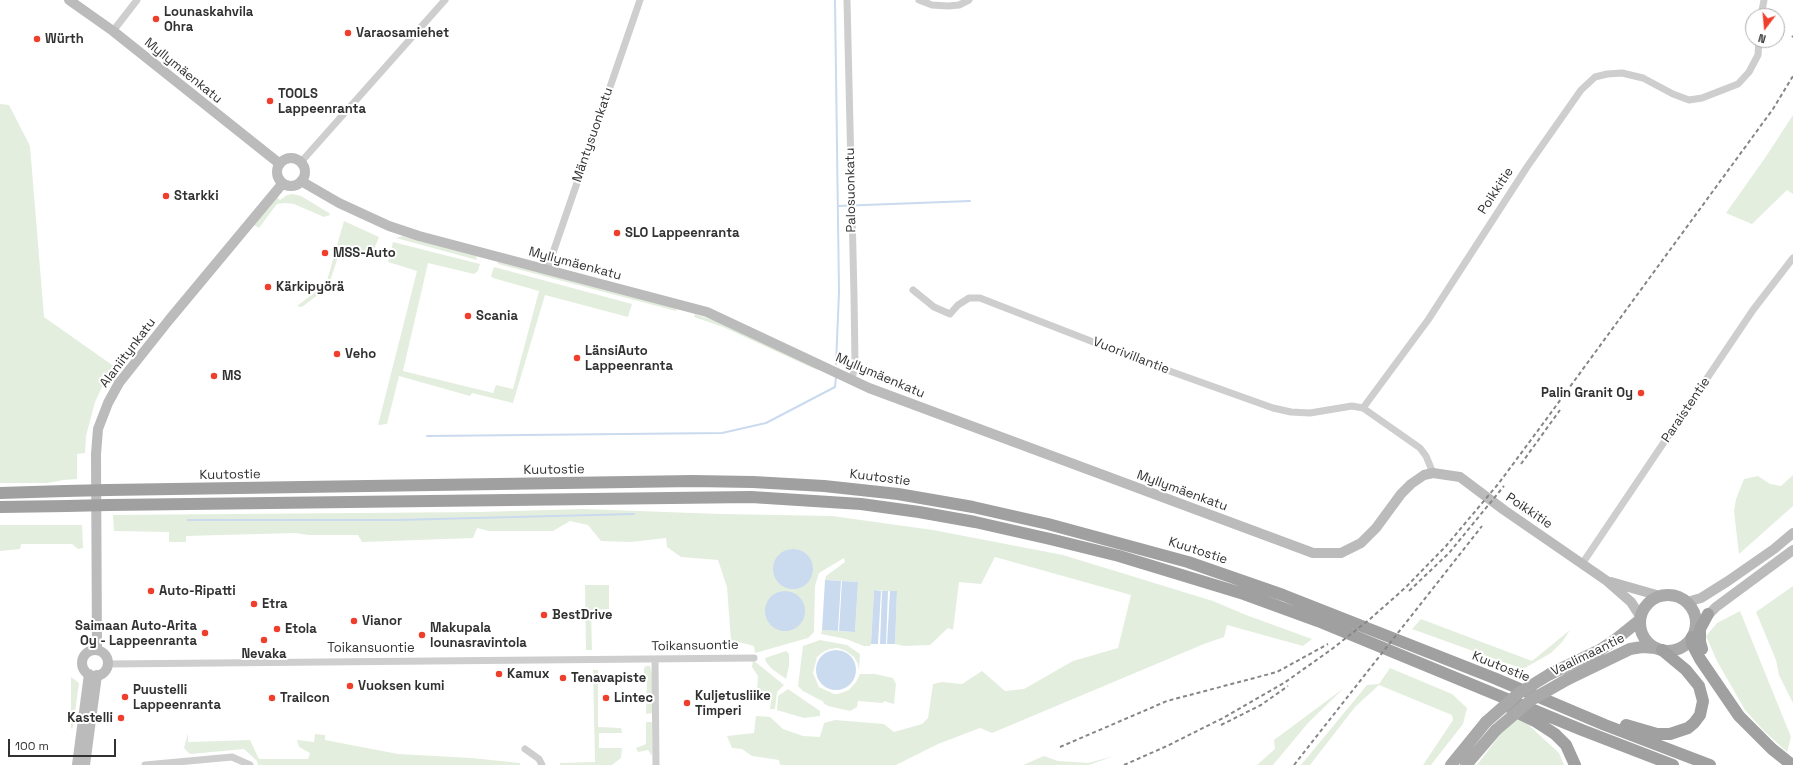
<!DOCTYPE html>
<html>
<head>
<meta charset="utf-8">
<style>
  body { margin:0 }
  #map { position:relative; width:1793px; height:765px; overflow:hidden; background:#fff; font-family:"Space Grotesk",sans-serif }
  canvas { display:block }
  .north { position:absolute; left:1745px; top:8px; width:40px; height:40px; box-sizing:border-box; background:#fff; border:1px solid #adadad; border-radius:50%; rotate:196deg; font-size:11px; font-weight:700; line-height:16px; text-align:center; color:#313131 }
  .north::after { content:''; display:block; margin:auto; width:14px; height:18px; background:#ef3f2c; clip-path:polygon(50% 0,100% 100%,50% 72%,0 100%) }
  .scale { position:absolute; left:8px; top:739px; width:108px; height:18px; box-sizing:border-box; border:2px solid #313131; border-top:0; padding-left:5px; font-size:12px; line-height:14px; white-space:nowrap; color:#313131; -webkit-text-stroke:3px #fff; paint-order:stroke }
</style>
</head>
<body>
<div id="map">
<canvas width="1793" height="765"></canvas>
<div class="north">N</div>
<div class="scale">100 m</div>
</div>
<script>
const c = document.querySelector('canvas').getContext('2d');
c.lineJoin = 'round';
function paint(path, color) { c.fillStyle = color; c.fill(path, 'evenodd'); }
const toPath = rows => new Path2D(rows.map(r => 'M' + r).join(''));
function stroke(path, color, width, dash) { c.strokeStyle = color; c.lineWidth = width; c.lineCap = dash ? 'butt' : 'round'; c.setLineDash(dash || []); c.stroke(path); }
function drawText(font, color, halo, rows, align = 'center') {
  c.font = font + ' "Space Grotesk",sans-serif'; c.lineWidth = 4; c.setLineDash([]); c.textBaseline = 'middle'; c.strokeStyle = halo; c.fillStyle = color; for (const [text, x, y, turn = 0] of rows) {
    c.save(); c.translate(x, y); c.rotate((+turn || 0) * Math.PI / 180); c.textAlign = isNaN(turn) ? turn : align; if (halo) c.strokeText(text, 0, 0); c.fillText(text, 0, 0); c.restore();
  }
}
paint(toPath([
  [0,104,9,105,30,146,44,317,115,367,103,385,95,402,86,436,85,453,77,454,77,479,64,480,47,483,0,483],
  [1793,115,1793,194,1787,190,1752,224,1726,213,1765,158],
  [293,194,301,196,329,213,330,215,324,217,294,204,285,203,277,204,259,228,254,225,277,197,280,200,287,195],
  [344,221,379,237,371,257,341,248,328,287,302,307,297,306,326,284],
  [403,236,476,256,477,260,396,238],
  [393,242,480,264,478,271,474,274,428,263,403,371,493,393,496,385,513,389,539,291,493,278,491,276,494,267,632,304,628,317,545,295,513,403,472,393,470,396,399,376,387,424,378,425,417,271,388,262],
  [498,262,605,289,677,308,676,311,498,264],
  [695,314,730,326,820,370,818,370,810,367,723,327,694,317],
  [1793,475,1793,506,1739,554,1734,511,1736,499,1744,479,1758,476,1770,484,1781,486],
  [584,509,720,514,832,516,933,530,1063,555,1213,601,1246,615,1312,639,1303,646,1227,625,1224,637,1204,644,992,733,980,728,938,744,896,765,780,765,779,760,752,756,742,749,732,748,727,736,754,733,756,716,770,717,783,729,803,736,820,737,824,723,835,720,884,724,894,732,922,724,928,718,933,684,942,682,962,684,982,671,1005,691,1024,689,1073,661,1118,648,1131,595,995,557,981,584,959,582,953,630,948,628,930,645,904,646,895,644,897,592,874,590,871,644,870,646,864,646,846,639,821,634,822,630,855,632,858,582,825,580,826,576,845,562,844,558,819,573,815,586,814,632,808,638,755,653,754,646,731,640,727,587,718,560,681,557,667,547,666,538,631,542,601,541,588,525,570,521,553,531,489,531,477,528,473,538,362,542,358,535,309,535,295,533,186,536,186,542,169,542,169,532,114,531,113,515,479,512],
  [0,525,82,525,83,548,78,549,72,544,21,544,20,549,0,551],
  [585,585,609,585,609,609,591,610,592,650,586,650],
  [1793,586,1793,703,1779,675,1776,660,1756,612],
  [1740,611,1791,737,1787,752,1763,730,1745,710,1717,661,1706,636,1717,623],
  [1421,619,1532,661,1570,630,1563,641,1551,653,1523,669,1412,629],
  [820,640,847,645,860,654,859,671,858,664,854,657,846,651,838,648,830,649,823,652,817,657,813,673,819,687,834,694,838,694,849,690,856,682,860,674,875,674,893,678,896,684,894,704,884,701,883,703,858,701,857,707,850,711,828,706,823,703,824,702,803,691,798,686,803,646],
  [786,651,789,654,789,666,786,679,772,669,766,662,765,658],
  [753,660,784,685,777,692,775,709,770,709,772,693,757,691,758,676,752,667],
  [646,666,650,666,652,675,652,713,646,714,647,680,644,673,644,668],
  [1390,668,1452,694,1467,708,1463,724,1431,765,1423,765,1453,720,1452,715,1379,685,1355,707,1310,765,1301,765,1367,685,1379,684],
  [593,670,598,670,598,727,621,728,622,733,599,733,599,748,622,748,621,758,612,765,560,765,560,763,595,762],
  [71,677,79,683,73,727,71,729],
  [1344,688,1308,723,1273,765,1257,765,1275,749,1274,740],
  [788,689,820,711,820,716,804,718,777,710,778,696],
  [1520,717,1559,753,1564,765,1477,765,1503,731],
  [646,722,652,722,652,756,648,750,638,752,636,748,646,744],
  [188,733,188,742,250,740,259,759,308,759,310,753,299,747,297,740,314,742,315,734,325,735,325,740,398,754,472,758,520,763,520,765,258,765,257,761,244,749,190,754,184,748],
  [1044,756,1058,761,1088,763,1114,756,1089,765,1023,765]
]), '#e4eede');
paint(toPath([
  '773 569a20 20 0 1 1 40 0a20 20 0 1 1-40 0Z',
  [825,580,841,581,838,631,822,630],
  [842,581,858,582,855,632,839,631],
  [874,590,881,591,878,644,871,644],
  '765 611a20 20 0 1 1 40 0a20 20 0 1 1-40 0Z',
  [882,591,888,591,886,644,880,644],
  [890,591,897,591,895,644,887,644],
  '816 670a20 20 0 1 1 40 0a20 20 0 1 1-40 0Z'
]), '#cadaef');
stroke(toPath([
  [835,0,839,292,836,364],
  [838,206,970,201],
  [427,436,722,433,766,423,835,387,836,377],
  [188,520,395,520,634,514]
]), '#cadaef', 2);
stroke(toPath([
  [847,0,854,295,855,364,852,380],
  [919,0,932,5,948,6,959,5,969,0],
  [1761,16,1764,0],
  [113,31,137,0],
  [301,162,445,0],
  [547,270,640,0],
  [913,290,934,307,950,314,958,305,969,298,980,298,1150,364,1273,408,1291,412,1310,413,1352,406,1363,408,1420,448,1426,456,1433,473],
  [1363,408,1428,320,1527,167,1581,90,1595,77,1607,74,1622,73,1643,78,1673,94,1689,100,1702,98,1738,84,1749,72,1758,55,1759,40],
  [1582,564,1753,310,1793,258],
  [655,659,656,765],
  [108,664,754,658],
  [525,749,539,759,542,765],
  [145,765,232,757,250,765]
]), '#cecece', 7);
stroke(toPath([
  [69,0,113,31,280,164],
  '277 172a14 14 0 1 1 28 0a14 14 0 1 1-28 0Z',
  [301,181,339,203,389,226,419,236,707,312,869,388,1313,553,1341,553,1361,543,1376,528,1401,494,1411,484,1424,475,1433,473,1460,477,1504,510,1607,581,1631,602,1640,616],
  [1611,582,1660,596],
  [1687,602,1701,598,1728,581,1774,549,1793,533],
  [1704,619,1716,607,1793,550],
  [97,650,96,454,98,429,108,403,119,383,169,320,283,183],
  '82 663a13 13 0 1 1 26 0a13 13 0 1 1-26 0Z',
  [77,765,89,674],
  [85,765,97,675]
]), '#bbb', 10);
stroke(toPath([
  '1640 623a28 28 0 1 1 56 0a28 28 0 1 1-56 0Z',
  [1550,674,1600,650,1615,640,1640,620],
  [1568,679,1630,649,1642,647,1656,648],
  [1451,765,1486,722],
  [1466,765,1496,730]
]), '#a9a9a9', 12);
stroke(toPath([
  [108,490,693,481,753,482,824,486,898,494,973,507,1048,524,1188,562,1283,595,1494,678,1605,725,1710,765],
  [0,493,65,491],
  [109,505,751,497,861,504,919,512,975,522,1050,539,1119,556,1244,594,1318,621,1582,730,1673,765],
  [0,507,67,506],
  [1692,637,1692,644,1700,659,1739,716,1772,749,1792,765],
  [1702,649,1700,642,1700,629,1708,614],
  [1512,710,1535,721,1555,734,1566,745,1575,765],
  [1626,725,1657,734,1670,734,1688,728,1694,723,1700,715,1703,701,1699,686,1686,670,1662,650]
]), '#a0a0a0', 12);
stroke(toPath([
  [1792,37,1793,36],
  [1521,464,1560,410],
  [1409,591,1449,553,1504,486],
  [1221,725,1261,705,1288,686],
  [1060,747,1167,701,1277,672,1328,644],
  [1124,765,1167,746,1223,718,1284,683,1332,649,1370,619,1405,588,1446,546,1499,483,1542,425,1773,109,1793,76],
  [1294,765,1482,526]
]), '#868686', 2, [4, 3]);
stroke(toPath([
  [1486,722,1519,693,1550,674],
  [1496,730,1531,700,1568,679]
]), '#a9a9a9', 12);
stroke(toPath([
  [65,491,108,490],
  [67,506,109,505]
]), '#a0a0a0', 12);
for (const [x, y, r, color] of [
  [156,19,4,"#ef3f2c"],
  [348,33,4,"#ef3f2c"],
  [37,39,4,"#ef3f2c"],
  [270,101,4,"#ef3f2c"],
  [166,196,4,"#ef3f2c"],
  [617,233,4,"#ef3f2c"],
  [325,253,4,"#ef3f2c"],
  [268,287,4,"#ef3f2c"],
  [468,316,4,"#ef3f2c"],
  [337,354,4,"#ef3f2c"],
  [577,358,4,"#ef3f2c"],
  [214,376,4,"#ef3f2c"],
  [1641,393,4,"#ef3f2c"],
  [151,591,4,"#ef3f2c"],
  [254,604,4,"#ef3f2c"],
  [544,615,4,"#ef3f2c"],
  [354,621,4,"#ef3f2c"],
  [277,629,4,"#ef3f2c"],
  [205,633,4,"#ef3f2c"],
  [422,635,4,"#ef3f2c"],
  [264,640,4,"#ef3f2c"],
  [499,674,4,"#ef3f2c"],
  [563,678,4,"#ef3f2c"],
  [350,686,4,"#ef3f2c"],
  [125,697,4,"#ef3f2c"],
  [272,698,4,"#ef3f2c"],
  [606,698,4,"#ef3f2c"],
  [687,703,4,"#ef3f2c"],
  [121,718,4,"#ef3f2c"]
]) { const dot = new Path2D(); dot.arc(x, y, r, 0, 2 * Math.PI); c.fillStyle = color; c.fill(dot); stroke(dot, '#fff', 1.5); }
drawText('bold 13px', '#313131', '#fff', [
  ["Lounaskahvila",164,12],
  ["Ohra",164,27],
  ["Varaosamiehet",356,33],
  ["Würth",45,39],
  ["TOOLS",278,94],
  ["Lappeenranta",278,109],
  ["Starkki",174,196],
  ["SLO Lappeenranta",625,233],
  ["MSS-Auto",333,253],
  ["Kärkipyörä",276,287],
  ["Scania",476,316],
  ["LänsiAuto",585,351],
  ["Lappeenranta",585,366],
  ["Veho",345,354],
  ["MS",222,376],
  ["Palin Granit Oy",1633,393,"right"],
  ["Auto-Ripatti",159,591],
  ["Etra",262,604],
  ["BestDrive",552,615],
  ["Vianor",362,621],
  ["Saimaan Auto-Arita",197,626,"right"],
  ["Oy - Lappeenranta",197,641,"right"],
  ["Makupala",430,628],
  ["lounasravintola",430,643],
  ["Etola",285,629],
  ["Nevaka",264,654,"center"],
  ["Kamux",507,674],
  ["Tenavapiste",571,678],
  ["Vuoksen kumi",358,686],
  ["Puustelli",133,690],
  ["Lappeenranta",133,705],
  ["Kuljetusliike",695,696],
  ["Timperi",695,711],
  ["Trailcon",280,698],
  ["Lintec",614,698],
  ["Kastelli",113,718,"right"]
], 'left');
drawText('13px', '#313131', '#fff', [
  ["Myllymäenkatu",183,71,39],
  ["Mäntysuonkatu",593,135,-71],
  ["Palosuonkatu",851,190,-91],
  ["Poikkitie",1496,191,-57],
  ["Myllymäenkatu",575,264,15],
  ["Alaniitynkatu",128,353,-53],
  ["Vuorivillantie",1131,356,21],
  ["Myllymäenkatu",880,376,23],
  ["Paraistentie",1686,410,-56],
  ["Kuutostie",554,470,-1],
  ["Kuutostie",230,475,-1],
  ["Kuutostie",880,478,7],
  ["Myllymäenkatu",1182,491,20],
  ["Poikkitie",1529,511,34],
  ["Kuutostie",1198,551,18],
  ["Toikansuontie",695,646,-1],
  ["Toikansuontie",371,648],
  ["Vaalimaantie",1588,655,-26],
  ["Kuutostie",1501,667,22]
]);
</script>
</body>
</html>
